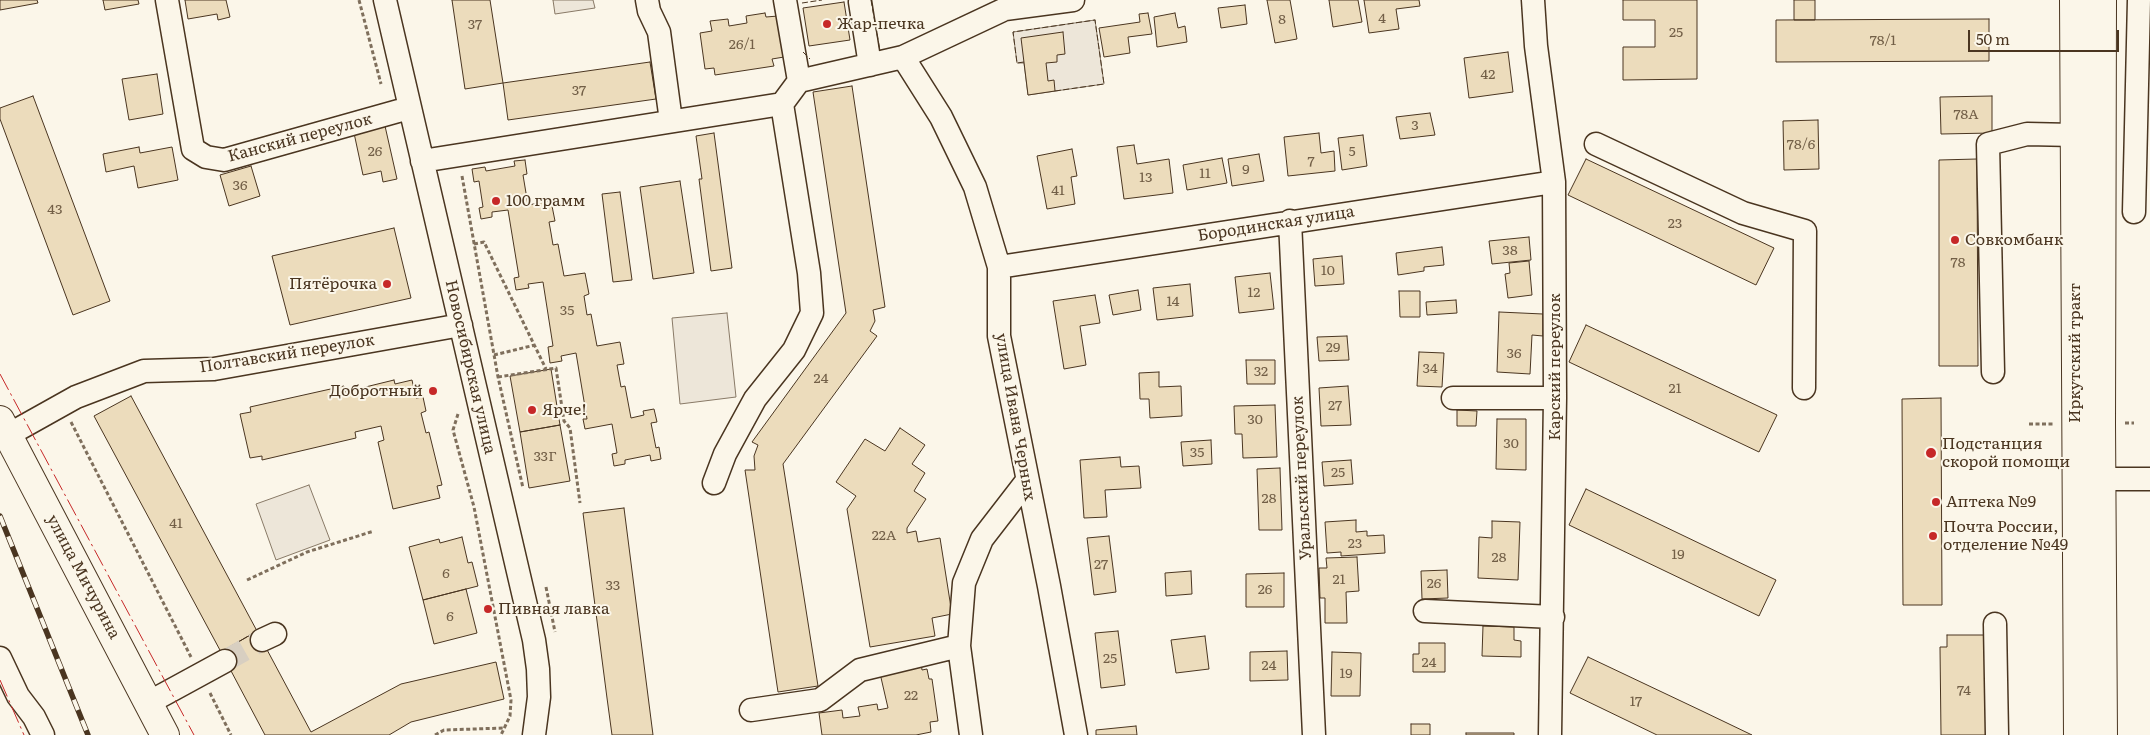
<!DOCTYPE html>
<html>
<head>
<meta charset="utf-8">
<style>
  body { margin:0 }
  #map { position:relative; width:2150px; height:735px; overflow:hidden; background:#fbf6e9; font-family:Literata,serif }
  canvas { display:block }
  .scale { position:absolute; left:1968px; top:30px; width:151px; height:22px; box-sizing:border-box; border:2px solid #4a3520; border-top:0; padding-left:6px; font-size:15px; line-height:18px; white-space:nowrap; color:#4a3520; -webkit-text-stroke:4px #fbf6e9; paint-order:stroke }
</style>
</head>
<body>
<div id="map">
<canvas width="2150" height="735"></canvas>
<div class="scale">50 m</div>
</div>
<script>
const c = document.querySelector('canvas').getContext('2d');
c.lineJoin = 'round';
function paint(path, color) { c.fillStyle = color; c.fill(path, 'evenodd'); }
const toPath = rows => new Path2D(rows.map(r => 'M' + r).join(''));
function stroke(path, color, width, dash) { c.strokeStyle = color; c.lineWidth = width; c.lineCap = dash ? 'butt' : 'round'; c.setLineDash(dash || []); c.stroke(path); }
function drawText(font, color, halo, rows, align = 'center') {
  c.font = font + ' Literata,serif'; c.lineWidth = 4; c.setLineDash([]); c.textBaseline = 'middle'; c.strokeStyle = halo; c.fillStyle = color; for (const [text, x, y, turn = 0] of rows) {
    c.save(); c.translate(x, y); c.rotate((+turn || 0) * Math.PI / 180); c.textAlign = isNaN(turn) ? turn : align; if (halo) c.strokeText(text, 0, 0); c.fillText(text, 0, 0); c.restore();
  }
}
const green = toPath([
  [553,0,593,0,595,8,555,14,553,0],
  [1095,20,1104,84,1028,95,1024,63,1017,63,1013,32,1095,20],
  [727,313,736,397,680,404,672,318,727,313],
  [309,485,330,540,276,560,256,504,309,485]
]);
paint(green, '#ede6d9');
stroke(green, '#887966', 1);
const building = toPath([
  [0,0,37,0,38,3,0,10,0,0],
  [103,0,138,0,139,4,105,10,103,0],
  [185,0,226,0,230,17,218,20,217,14,188,19,185,0],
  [452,0,490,0,503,83,465,89,452,0],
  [1267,0,1290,0,1297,39,1275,43,1267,0],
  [1329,0,1358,0,1362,22,1333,27,1329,0],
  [1364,0,1419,0,1420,6,1396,9,1399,29,1369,33,1364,0],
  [1623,0,1697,0,1697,79,1623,80,1623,47,1655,47,1655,20,1623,20,1623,0],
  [1794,0,1815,0,1815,20,1794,20,1794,0],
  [844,2,850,40,809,46,803,8,844,2],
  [1245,5,1247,24,1221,28,1218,8,1245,5],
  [765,13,766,17,778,16,784,57,772,59,774,66,715,75,714,68,705,69,700,33,712,31,710,21,728,19,729,26,747,23,746,16,765,13],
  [1148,13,1152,34,1128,37,1130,53,1104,57,1099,28,1140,22,1139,14,1148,13],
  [1175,13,1178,28,1185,26,1187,42,1157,47,1154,17,1175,13],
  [1989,19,1989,61,1776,62,1776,20,1989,19],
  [1063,32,1065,54,1057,55,1057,62,1046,63,1048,81,1054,80,1055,91,1028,95,1021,38,1063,32],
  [1508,52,1513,92,1469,98,1464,58,1508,52],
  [650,62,656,99,508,120,503,83,650,62],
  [157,74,163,114,129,120,122,79,157,74],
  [852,86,885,307,873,310,875,321,870,331,877,336,783,464,818,686,778,692,745,470,755,470,754,456,758,445,752,442,846,313,813,92,852,86],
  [33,96,110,301,73,315,0,119,0,108,33,96],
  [1992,96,1992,133,1941,134,1940,97,1992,96],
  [1430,113,1435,135,1400,139,1396,117,1430,113],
  [1818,120,1819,169,1784,170,1783,121,1818,120],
  [385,126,397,179,383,182,381,171,363,175,354,133,385,126],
  [714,133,732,268,711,271,699,179,702,179,696,136,714,133],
  [1319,133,1321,153,1334,151,1335,171,1288,176,1284,137,1319,133],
  [1363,135,1367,166,1342,170,1338,138,1363,135],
  [1134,145,1137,164,1169,159,1173,193,1124,199,1117,147,1134,145],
  [139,147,140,153,172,147,178,180,138,188,134,166,106,172,103,154,139,147],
  [1072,149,1077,176,1071,177,1075,204,1047,209,1037,156,1072,149],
  [1259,154,1264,181,1232,186,1228,159,1259,154],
  [1222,158,1227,183,1187,190,1183,165,1222,158],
  [1586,159,1774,248,1756,285,1568,195,1586,159],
  [1977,159,1978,366,1939,366,1939,160,1977,159],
  [525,160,527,174,523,175,528,205,551,201,555,221,549,222,551,233,553,245,558,244,564,276,585,273,589,294,584,296,587,315,591,314,597,346,620,342,624,364,617,365,621,387,625,386,631,418,644,415,643,411,654,409,657,422,651,423,656,448,659,447,661,459,651,461,650,455,625,460,625,464,614,466,612,454,617,453,612,424,585,429,583,419,587,419,576,353,561,356,562,361,550,363,548,347,553,346,543,282,528,284,529,288,516,290,514,278,519,277,508,210,492,212,492,217,481,219,479,208,483,207,479,181,474,182,472,169,485,167,486,171,515,166,514,161,525,160],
  [251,166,260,196,229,206,220,175,251,166],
  [680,181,694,273,653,279,640,187,680,181],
  [620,192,632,280,613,282,602,194,620,192],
  [394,228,411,298,290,325,272,256,394,228],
  [1529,237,1531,260,1492,264,1489,241,1529,237],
  [1442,247,1444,265,1424,267,1424,271,1398,275,1396,253,1442,247],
  [1342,256,1344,284,1315,286,1313,259,1342,256],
  [1529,261,1532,295,1508,298,1505,274,1510,273,1509,263,1529,261],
  [1270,273,1274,309,1239,313,1235,277,1270,273],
  [1190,284,1193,316,1157,320,1153,288,1190,284],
  [1138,290,1141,310,1113,315,1109,295,1138,290],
  [1399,291,1420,291,1420,317,1400,317,1399,291],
  [1095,295,1100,323,1080,326,1086,365,1064,369,1053,301,1095,295],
  [1456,300,1457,313,1427,315,1426,302,1456,300],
  [1499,312,1543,314,1543,336,1532,335,1530,374,1497,372,1499,312],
  [1586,325,1777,415,1759,452,1569,362,1586,325],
  [1347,336,1349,360,1319,361,1317,337,1347,336],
  [1419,352,1444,353,1442,387,1417,386,1419,352],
  [1246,360,1275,360,1275,384,1247,384,1246,360],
  [551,369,560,425,520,432,510,376,551,369],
  [1159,372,1159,387,1181,386,1182,416,1150,418,1149,399,1140,399,1139,373,1159,372],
  [394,380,395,384,412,380,416,398,423,397,426,411,421,413,426,433,429,432,442,485,437,486,440,498,393,509,378,442,384,440,381,426,355,432,356,438,262,460,262,456,250,458,240,414,251,412,250,407,344,386,345,392,394,380],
  [1348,386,1351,425,1321,426,1319,388,1348,386],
  [131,396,257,631,221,652,94,416,131,396],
  [1941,398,1942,605,1903,605,1902,399,1941,398],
  [1275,405,1277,457,1243,458,1242,434,1235,434,1234,406,1275,405],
  [1457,410,1477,411,1476,426,1457,426,1457,410],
  [1497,419,1526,419,1526,470,1496,469,1497,419],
  [560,425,570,481,529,488,520,432,560,425],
  [900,428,925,445,912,464,925,473,914,491,926,499,907,528,907,533,916,531,918,542,940,538,952,614,932,618,935,636,870,647,847,509,856,496,836,482,865,439,885,451,900,428],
  [1211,440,1212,464,1183,466,1181,442,1211,440],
  [1120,457,1121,467,1139,466,1141,488,1105,490,1107,517,1084,518,1080,460,1120,457],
  [1351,460,1353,484,1324,486,1322,462,1351,460],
  [1280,468,1282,530,1259,530,1257,469,1280,468],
  [1586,489,1776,580,1759,616,1569,525,1586,489],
  [624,508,653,735,612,735,607,698,583,513,624,508],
  [1356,520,1356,532,1367,531,1367,536,1384,535,1385,553,1341,556,1341,552,1327,553,1325,522,1356,520],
  [1492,521,1520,522,1518,580,1478,578,1479,537,1492,538,1492,521],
  [1109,536,1116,592,1094,595,1087,538,1109,536],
  [462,537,468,563,472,562,478,586,423,600,409,547,439,539,440,543,462,537],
  [1357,557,1359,591,1346,592,1347,623,1325,623,1325,598,1320,598,1319,568,1327,568,1326,558,1357,557],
  [1447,570,1448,598,1422,599,1421,571,1447,570],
  [1191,571,1192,594,1166,596,1165,573,1191,571],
  [1284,573,1284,607,1246,607,1246,574,1284,573],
  [466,589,477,633,434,644,423,600,466,589],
  [1483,626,1514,627,1514,640,1521,641,1521,657,1482,656,1483,626],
  [257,631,311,732,401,684,496,662,504,699,411,722,389,735,265,735,221,652,257,631],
  [1118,631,1125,685,1101,688,1095,633,1118,631],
  [1947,635,1988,635,1988,735,1941,735,1940,647,1947,647,1947,635],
  [1205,636,1209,669,1176,673,1171,640,1205,636],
  [1419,643,1445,643,1445,672,1413,672,1413,654,1419,654,1419,643],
  [1287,651,1288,680,1250,681,1250,652,1287,651],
  [1332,652,1361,653,1360,696,1331,696,1332,652],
  [1588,657,1702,711,1752,735,1657,735,1570,693,1588,657],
  [921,662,922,670,927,669,929,679,932,679,938,721,930,722,931,732,916,735,822,735,819,713,842,710,843,718,860,716,858,707,877,704,878,710,888,708,879,669,921,662],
  [1411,724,1430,724,1430,735,1411,735,1411,724],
  [1136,726,1137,735,1096,735,1096,730,1136,726],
  [1466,733,1514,733,1514,735,1466,735,1466,733]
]);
paint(building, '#ecdcbc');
stroke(building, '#4a3520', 1);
stroke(toPath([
  [225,661,262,640]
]), '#d8cfc1', 22, [22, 11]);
const minor = toPath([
  [167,0,193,149,206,157,224,160,409,108],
  [385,0,534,640,538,669,539,697,534,735],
  [647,0,649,11,659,32,671,121],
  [1533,0,1536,46,1554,182,1555,398,1550,735],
  [860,2,870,65],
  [903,57,941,117,975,187,999,267,999,336,1049,586,1076,735],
  [799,81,903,57,1005,9,1073,0],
  [1596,144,1743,213,1805,231,1804,388],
  [422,161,782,104],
  [2134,212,2139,0],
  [1290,221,1314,735],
  [999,267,1554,182],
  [1993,372,1988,144,2027,134,2074,135],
  [1453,398,1555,398],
  [8,435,76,397,144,371,214,369,461,325],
  [2084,479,2150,479],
  [714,483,725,454,755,399,794,350,812,313,809,273,782,104,799,81,785,0],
  [1425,611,1553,617],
  [1995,624,1997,735],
  [262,640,275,634],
  [959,646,971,735],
  [0,658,18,696,34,717,43,735],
  [148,703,225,661],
  [751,710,820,700,860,670,959,646,964,583,982,539,1026,482]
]);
const major = toPath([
  [2074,0,2078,735],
  [2102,0,2101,423,2103,735],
  [0,420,165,735]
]);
stroke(minor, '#4a3520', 25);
stroke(major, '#4a3520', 30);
stroke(toPath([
  [359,0,381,84],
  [462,176,498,377,523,488],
  [474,244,484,242,546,369],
  [494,355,535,345],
  [498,377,556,368,564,421,570,428,580,503],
  [458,414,453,430,474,507,511,700,510,716,501,735],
  [71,422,191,657],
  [2125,423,2134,423],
  [2029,424,2054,424],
  [247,580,307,552,374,531],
  [546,587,555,632],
  [210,693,231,735],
  [435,735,444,730,504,728]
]), '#7f6f5c', 3, [4, 2.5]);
stroke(minor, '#fbf6e9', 22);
stroke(major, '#fbf6e9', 28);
const rail = toPath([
  [0,516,88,735]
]);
stroke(rail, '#4a3520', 5.5);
stroke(rail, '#fbf6e9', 4, [11]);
stroke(toPath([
  [871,0,880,51],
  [802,3,822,0],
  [803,52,810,59],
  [1024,62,1017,63,1013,32,1095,20,1104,84,1055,91]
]), '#4a3520', 1, [6, 2.5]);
stroke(toPath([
  [0,374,194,735],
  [0,680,24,735]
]), '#c62828', 1, [18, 4, 2.5, 4]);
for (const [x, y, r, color] of [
  [827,24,5,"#c62828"],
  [496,201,5,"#c62828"],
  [1955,240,5,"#c62828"],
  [387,284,5,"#c62828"],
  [433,391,5,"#c62828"],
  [532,410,5,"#c62828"],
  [1931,453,6,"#c62828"],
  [1936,502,5,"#c62828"],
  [1933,536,5,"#c62828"],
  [488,609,5,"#c62828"]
]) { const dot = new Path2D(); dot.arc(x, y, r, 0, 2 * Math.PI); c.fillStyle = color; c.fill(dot); stroke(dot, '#fbf6e9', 2); }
drawText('14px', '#725f47', null, [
  ["4",1382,19],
  ["8",1282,20],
  ["37",475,25],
  ["25",1676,33],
  ["78/1",1883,41],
  ["26/1",742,45],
  ["42",1488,75],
  ["37",579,91],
  ["78А",1966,115],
  ["3",1415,126],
  ["78/6",1801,145],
  ["26",375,152],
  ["5",1352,152],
  ["7",1311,162],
  ["9",1246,170],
  ["11",1205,174],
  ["13",1146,178],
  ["36",240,186],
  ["41",1058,191],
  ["43",55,210],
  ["23",1675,224],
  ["38",1510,251],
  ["78",1958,263],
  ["10",1328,271],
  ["12",1254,293],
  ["14",1173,302],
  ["35",567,311],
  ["29",1333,348],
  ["36",1514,354],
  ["34",1430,369],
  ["32",1261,372],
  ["24",821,379],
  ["21",1675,389],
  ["27",1335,406],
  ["30",1255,420],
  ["30",1511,444],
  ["35",1197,453],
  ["33Г",545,457],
  ["25",1338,473],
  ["28",1269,499],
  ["41",176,524],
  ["22А",884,536],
  ["23",1355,544],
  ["19",1678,555],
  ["28",1499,558],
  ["27",1101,565],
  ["6",446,574],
  ["21",1339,580],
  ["26",1434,584],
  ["33",613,586],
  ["26",1265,590],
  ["6",450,617],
  ["25",1110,659],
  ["24",1429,663],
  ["24",1269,666],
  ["19",1346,674],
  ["74",1964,691],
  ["22",911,696],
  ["17",1636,702]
]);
drawText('16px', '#4a3520', '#fbf6e9', [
  ["Жар-печка",837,24],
  ["100 грамм",506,201],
  ["Совкомбанк",1965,240],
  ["Пятёрочка",377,284,"right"],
  ["Добротный",423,391,"right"],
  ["Ярче!",542,410],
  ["Подстанция",1942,444],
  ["скорой помощи",1942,462],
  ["Аптека №9",1946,502],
  ["Почта России,",1943,527],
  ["отделение №49",1943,545],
  ["Пивная лавка",498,609]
], 'left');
drawText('16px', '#4a3520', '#fbf6e9', [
  ["Канский переулок",300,138,-15],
  ["Бородинская улица",1276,224,-9],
  ["Иркутский тракт",2075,353,-90],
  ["Полтавский переулок",287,354,-9],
  ["Новосибирская улица",470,367,77],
  ["Карский переулок",1555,367,-90],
  ["улица Ивана Черных",1015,417,80],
  ["Уральский переулок",1302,478,-93],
  ["улица Мичурина",83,577,62]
]);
</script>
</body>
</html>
